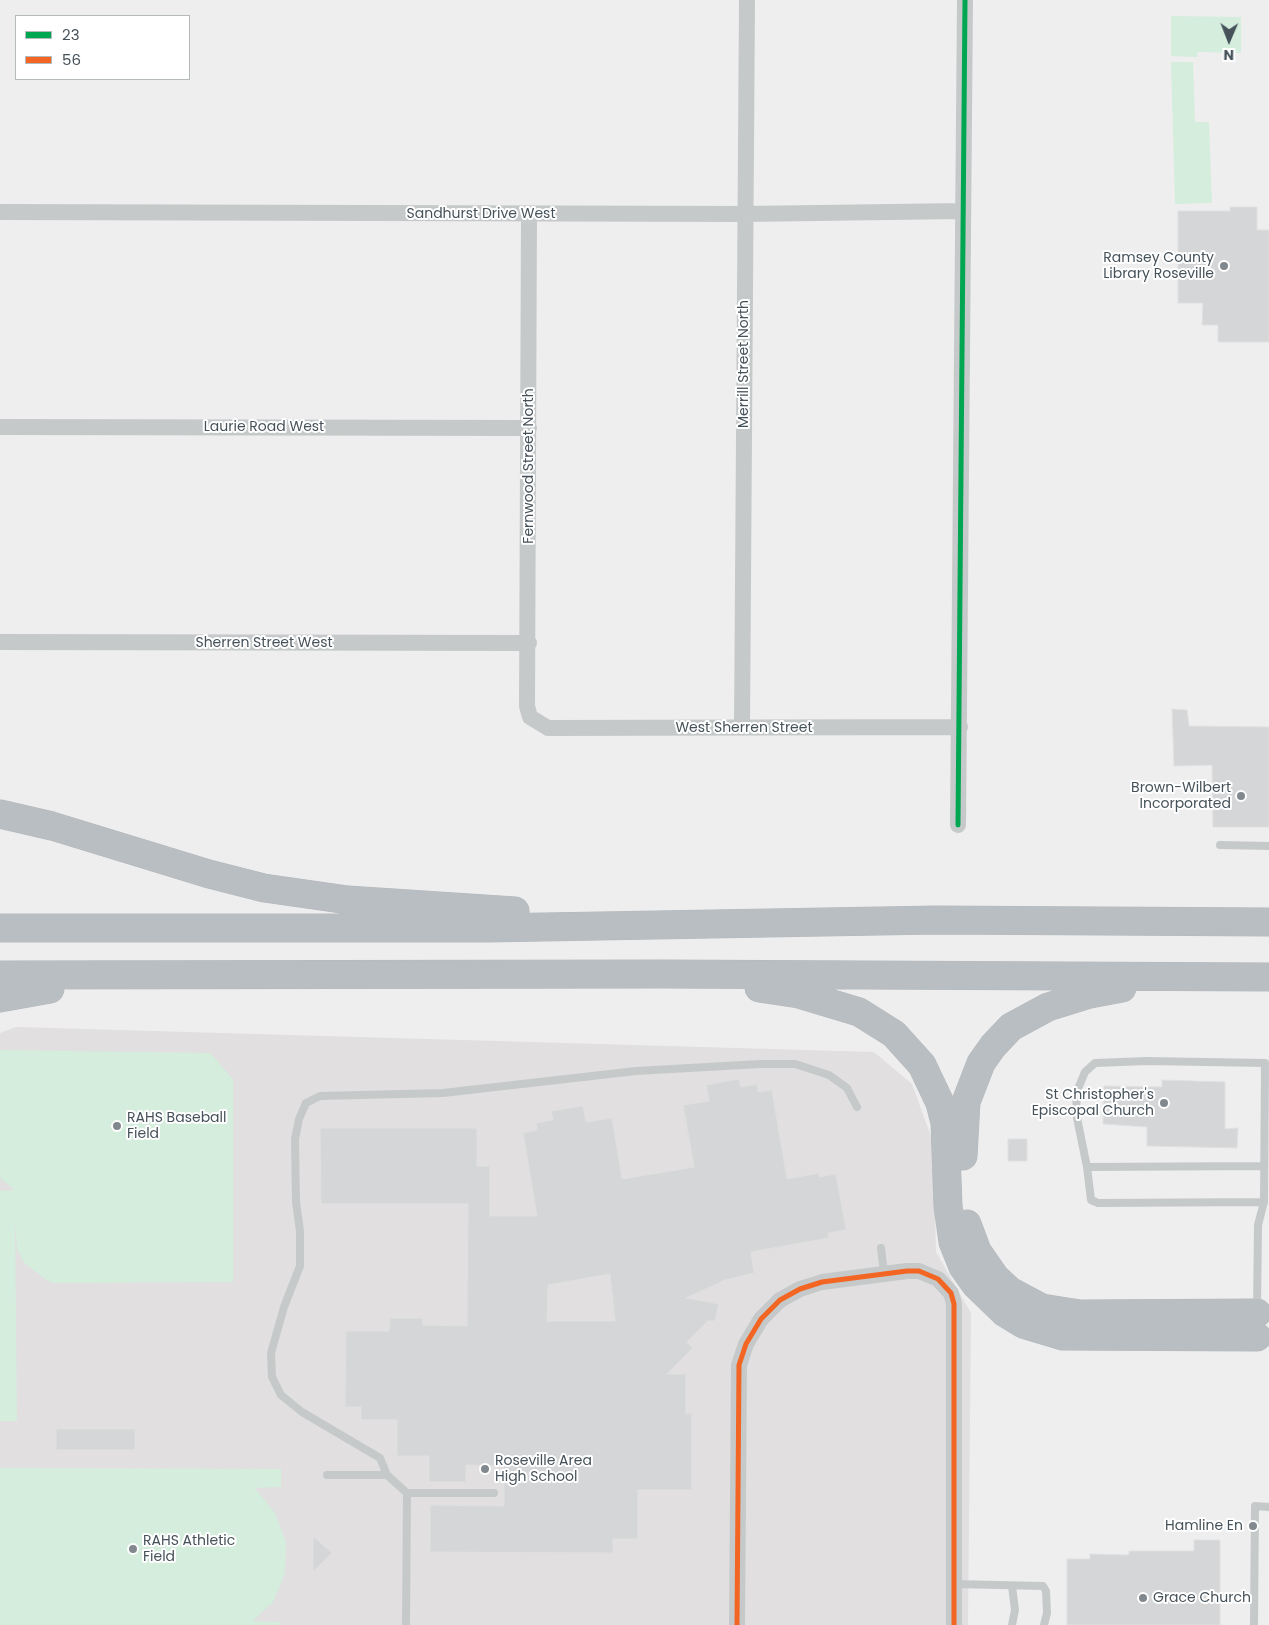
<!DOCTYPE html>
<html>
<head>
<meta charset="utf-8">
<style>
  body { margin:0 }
  #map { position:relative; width:1269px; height:1625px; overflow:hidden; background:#efeeee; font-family:Poppins,sans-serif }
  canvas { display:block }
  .legend { position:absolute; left:15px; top:15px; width:175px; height:65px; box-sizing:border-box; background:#fff; border:1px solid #b5babd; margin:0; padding:6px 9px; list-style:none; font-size:15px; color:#46525a }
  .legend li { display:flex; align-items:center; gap:10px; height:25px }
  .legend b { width:25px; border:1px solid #b5babd }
  .north { position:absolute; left:1204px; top:15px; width:50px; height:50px; -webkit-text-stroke:4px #fff; paint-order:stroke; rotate:181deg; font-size:14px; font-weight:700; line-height:20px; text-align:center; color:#46525a }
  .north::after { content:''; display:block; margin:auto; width:18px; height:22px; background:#46525a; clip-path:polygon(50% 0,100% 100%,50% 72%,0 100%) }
</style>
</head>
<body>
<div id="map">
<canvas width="1269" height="1625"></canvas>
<ul class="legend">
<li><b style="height:6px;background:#00a651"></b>23</li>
<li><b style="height:6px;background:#f26522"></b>56</li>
</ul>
<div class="north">N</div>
</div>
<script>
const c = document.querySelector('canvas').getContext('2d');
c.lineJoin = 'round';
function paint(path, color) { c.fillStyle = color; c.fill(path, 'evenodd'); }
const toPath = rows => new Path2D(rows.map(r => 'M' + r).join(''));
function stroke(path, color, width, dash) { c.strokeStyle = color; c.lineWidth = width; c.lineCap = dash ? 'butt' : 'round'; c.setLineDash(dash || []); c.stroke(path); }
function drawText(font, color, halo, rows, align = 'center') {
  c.font = font + ' Poppins,sans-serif'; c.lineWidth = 4; c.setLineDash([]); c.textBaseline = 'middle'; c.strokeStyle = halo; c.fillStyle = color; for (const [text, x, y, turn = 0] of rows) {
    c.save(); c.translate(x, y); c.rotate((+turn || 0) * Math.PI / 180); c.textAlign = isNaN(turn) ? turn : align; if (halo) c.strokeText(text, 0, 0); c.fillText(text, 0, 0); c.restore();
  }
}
paint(toPath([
  [16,1027,874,1052,912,1084,933,1142,936,1252,971,1313,968,1625,0,1625,0,1033]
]), '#e1dfe0');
paint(toPath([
  [1171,16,1241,17,1241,53,1198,52,1197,57,1171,56],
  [1171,62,1193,62,1195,122,1209,122,1212,203,1175,204],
  [0,1050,210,1053,233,1079,233,1282,51,1283,24,1263,17,1248,15,1223,17,1421,0,1421,0,1191,15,1190,1,1179,0,1172],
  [0,1468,281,1469,281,1487,255,1488,275,1513,286,1542,285,1573,273,1602,253,1621,280,1622,280,1625,0,1625]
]), '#d4eddc');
const building = toPath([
  [1230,207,1257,207,1257,230,1269,230,1269,342,1218,342,1218,325,1202,325,1203,303,1178,303,1178,211,1230,211,1230,207],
  [1172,709,1187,710,1189,726,1269,727,1269,827,1213,827,1212,765,1174,766,1172,709],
  [739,1079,741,1087,757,1084,758,1092,772,1090,787,1179,819,1173,819,1177,836,1174,846,1230,828,1233,829,1238,751,1252,754,1273,725,1280,686,1298,719,1304,715,1321,708,1321,687,1342,693,1348,667,1374,686,1374,686,1414,692,1413,692,1490,638,1490,638,1539,613,1539,613,1553,430,1552,430,1505,504,1506,504,1466,466,1465,466,1482,429,1482,429,1456,397,1456,397,1420,361,1420,361,1407,345,1407,346,1331,389,1331,390,1318,423,1318,423,1325,467,1326,468,1204,321,1204,320,1128,477,1128,477,1166,490,1166,490,1216,537,1216,523,1133,537,1130,536,1123,553,1120,551,1111,583,1106,586,1122,612,1118,622,1179,694,1167,683,1105,709,1101,706,1085,739,1079],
  [610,1274,615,1321,547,1321,548,1285,610,1274],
  [1162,1080,1225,1082,1225,1129,1238,1128,1237,1148,1147,1146,1147,1127,1103,1124,1104,1086,1162,1087,1162,1080],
  [1008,1139,1027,1139,1027,1161,1008,1161,1008,1139],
  [56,1429,135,1429,135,1450,56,1450,56,1429],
  [313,1536,332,1553,313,1572,313,1536],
  [1194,1540,1220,1540,1220,1625,1067,1625,1067,1559,1090,1559,1090,1554,1129,1555,1129,1551,1194,1551,1194,1540]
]);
paint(building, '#d5d6d7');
stroke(building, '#e0e0e1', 1);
const highway = toPath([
  [0,814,52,826,209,874,264,888,348,900,515,911],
  [0,928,488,928,936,920,1269,922],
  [0,975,663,974,1269,977],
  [759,988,799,994,859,1012,894,1034,922,1065,940,1103,945,1123,948,1206,953,1242,963,1267,975,1284,1005,1313,1023,1324,1063,1336,1257,1337],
  [0,998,50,989],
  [963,1156,966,1102,981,1063,993,1046,1011,1027,1048,1007,1090,994,1122,988],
  [967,1224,977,1251,995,1277,1010,1291,1042,1308,1080,1314,1257,1313]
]);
stroke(highway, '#b4b9bd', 29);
stroke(toPath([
  [1220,845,1269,846],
  [1087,1167,1076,1113,1077,1091,1085,1072,1095,1063,1147,1061,1265,1063,1264,1202,1258,1225,1257,1309],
  [1264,1202,1098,1203,1091,1200,1087,1167,1264,1166],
  [881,1248,884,1273],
  [327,1475,387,1475,407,1493,406,1625],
  [387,1475,380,1458,302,1412,281,1395,272,1377,271,1353,284,1307,300,1266,300,1231,296,1202,295,1139,299,1119,306,1103,320,1096,443,1093,636,1071,760,1064,795,1064,829,1075,847,1088,857,1107],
  [407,1493,494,1493],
  [954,1584,1043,1586,1046,1591,1047,1613,1044,1625],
  [1012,1625,1015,1610,1012,1586],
  [1254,1625,1255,1506,1269,1507]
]), '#c6c9ca', 8);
stroke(toPath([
  [0,212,744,214,963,211],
  [529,214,527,706,530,717,548,728,960,727],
  [0,427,529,428],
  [0,642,529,643],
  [742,728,747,0],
  [958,825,965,0],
  [737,1625,739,1365,746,1344,761,1319,780,1300,800,1289,822,1282,907,1271,919,1271,938,1279,951,1293,954,1304,954,1625]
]), '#c6c9ca', 16);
stroke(highway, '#b9bec2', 28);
stroke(toPath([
  [958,825,965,0]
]), '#00a651', 5);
stroke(toPath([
  [737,1625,739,1365,746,1344,761,1319,780,1300,800,1289,822,1282,907,1271,919,1271,938,1279,951,1293,954,1304,954,1625]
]), '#f26522', 5);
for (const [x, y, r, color] of [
  [1224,266,5,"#81898e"],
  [1241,796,5,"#81898e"],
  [1164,1103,5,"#81898e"],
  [117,1126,5,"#81898e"],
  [485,1469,5,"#81898e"],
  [1253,1526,5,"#81898e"],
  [133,1549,5,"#81898e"],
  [1143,1598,5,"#81898e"]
]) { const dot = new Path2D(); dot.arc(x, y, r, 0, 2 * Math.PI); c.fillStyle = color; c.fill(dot); stroke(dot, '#fff', 2); }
drawText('14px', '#46525a', '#fff', [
  ["Sandhurst Drive West",481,214],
  ["Merrill Street North",744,364,-90],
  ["Laurie Road West",264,427],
  ["Fernwood Street North",529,466,-90],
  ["Sherren Street West",264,643],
  ["West Sherren Street",744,728]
]);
drawText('14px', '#46525a', '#fff', [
  ["Ramsey County",1214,258],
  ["Library Roseville",1214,274],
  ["Brown-Wilbert",1231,788],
  ["Incorporated",1231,804],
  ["St Christopher's",1154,1095],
  ["Episcopal Church",1154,1111],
  ["RAHS Baseball",127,1118,"left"],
  ["Field",127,1134,"left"],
  ["Roseville Area",495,1461,"left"],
  ["High School",495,1477,"left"],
  ["Hamline En",1243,1526],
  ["RAHS Athletic",143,1541,"left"],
  ["Field",143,1557,"left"],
  ["Grace Church",1153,1598,"left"]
], 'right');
</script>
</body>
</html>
